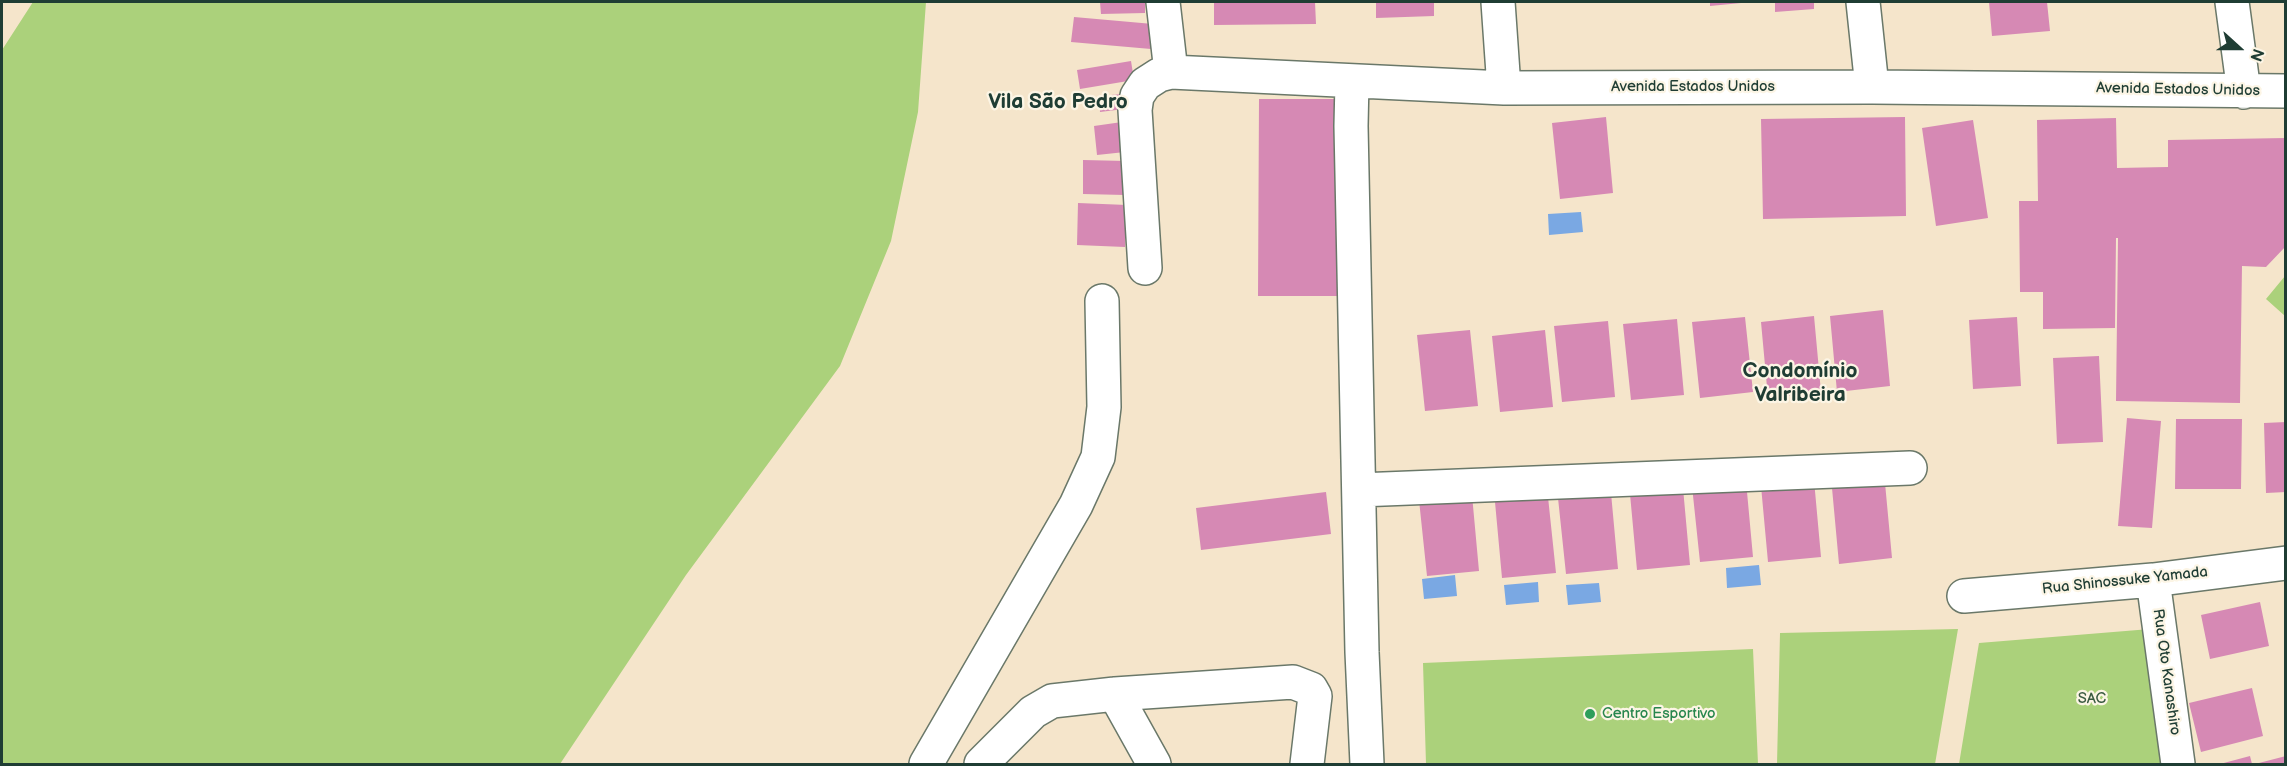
<!DOCTYPE html>
<html>
<head>
<meta charset="utf-8">
<style>
  body { margin:0 }
  #map { position:relative; width:2287px; height:766px; overflow:hidden; background:#f5e5cb; font-family:"Balsamiq Sans",sans-serif }
  canvas { display:block }
  .frame { position:absolute; inset:0; border:3px solid #1f3d34; pointer-events:none }
  .north { position:absolute; left:2209px; top:18px; width:60px; height:60px; -webkit-text-stroke:4px #fcf5e5; paint-order:stroke; rotate:111deg; font-size:16px; font-weight:700; line-height:24px; text-align:center; color:#1f3d34 }
  .north::after { content:''; display:block; margin:auto; width:21px; height:27px; background:#1f3d34; clip-path:polygon(50% 0,100% 100%,50% 72%,0 100%) }
</style>
</head>
<body>
<div id="map">
<canvas width="2287" height="766"></canvas>
<div class="frame"></div>
<div class="north">N</div>
</div>
<script>
const c = document.querySelector('canvas').getContext('2d');
c.lineJoin = 'round';
function paint(path, color) { c.fillStyle = color; c.fill(path, 'evenodd'); }
const toPath = rows => new Path2D(rows.map(r => 'M' + r).join(''));
function stroke(path, color, width, dash) { c.strokeStyle = color; c.lineWidth = width; c.lineCap = dash ? 'butt' : 'round'; c.setLineDash(dash || []); c.stroke(path); }
function drawText(font, color, halo, rows, align = 'center') {
  c.font = font + ' "Balsamiq Sans",sans-serif'; c.lineWidth = 4.5; c.setLineDash([]); c.textBaseline = 'middle'; c.strokeStyle = halo; c.fillStyle = color; for (const [text, x, y, turn = 0] of rows) {
    c.save(); c.translate(x, y); c.rotate((+turn || 0) * Math.PI / 180); c.textAlign = isNaN(turn) ? turn : align; if (halo) c.strokeText(text, 0, 0); c.fillText(text, 0, 0); c.restore();
  }
}
paint(toPath([
  [33,2,926,2,918,112,891,241,840,366,686,575,560,764,2,764,2,50],
  [2285,276,2286,316,2285,316,2266,299],
  [1958,629,1935,764,1777,764,1780,633],
  [2150,629,2168,764,1959,764,1979,643],
  [1753,649,1758,764,1426,764,1423,663]
]), '#abd17b');
paint(toPath([
  [1581,212,1583,232,1549,235,1548,214],
  [1759,565,1761,585,1727,588,1726,568],
  [1455,575,1457,596,1424,599,1422,579],
  [1538,582,1539,602,1506,605,1504,585],
  [1599,583,1601,602,1568,605,1566,585]
]), '#7aa8e3');
paint(toPath([
  [1100,2,1145,2,1145,13,1101,14],
  [1214,2,1315,2,1316,24,1214,25],
  [1376,2,1434,2,1434,16,1376,18],
  [1710,2,1741,2,1741,3,1710,6],
  [1775,2,1814,2,1814,9,1775,12],
  [1989,2,2047,2,2050,31,1992,36],
  [1074,17,1153,24,1151,49,1071,42],
  [1131,61,1134,80,1080,89,1077,70],
  [1123,94,1124,109,1100,112,1099,96],
  [1259,99,1338,99,1337,296,1258,296],
  [1606,117,1613,193,1560,199,1552,123],
  [1905,117,1906,216,1763,219,1761,119],
  [2116,118,2117,168,2168,167,2168,140,2286,138,2286,246,2266,267,2242,266,2240,403,2116,401,2118,238,2116,238,2115,328,2043,329,2043,292,2020,292,2019,201,2038,201,2037,120],
  [1973,120,1988,218,1936,226,1922,128],
  [1122,122,1125,152,1097,155,1094,126],
  [1083,160,1126,161,1125,195,1083,194],
  [1078,203,1127,205,1125,247,1077,245],
  [1883,310,1890,386,1837,392,1830,316],
  [1814,316,1821,392,1768,398,1761,322],
  [1745,317,1753,392,1700,398,1692,322],
  [2017,317,2021,386,1973,389,1969,320],
  [1677,319,1684,395,1631,400,1623,324],
  [1608,321,1615,397,1562,402,1554,326],
  [1470,330,1478,406,1425,411,1417,335],
  [1545,330,1553,407,1500,412,1492,336],
  [2099,356,2103,442,2057,444,2053,358],
  [2127,418,2161,421,2152,528,2118,526],
  [2176,419,2242,419,2241,489,2175,489],
  [2286,422,2286,492,2266,493,2264,423],
  [1814,480,1821,557,1768,562,1761,486],
  [1746,481,1753,557,1700,562,1692,486],
  [1885,483,1892,558,1839,564,1832,488],
  [1683,488,1690,565,1637,570,1630,494],
  [1326,492,1331,534,1201,550,1196,508],
  [1611,493,1618,569,1566,574,1558,498],
  [1472,495,1479,571,1427,576,1419,500],
  [1548,497,1556,573,1502,578,1495,502],
  [2260,602,2269,646,2210,659,2201,615],
  [2252,688,2263,736,2201,752,2189,703],
  [2250,756,2252,764,2220,764],
  [2286,756,2286,764,2255,764]
]), '#d689b4');
const minor = toPath([
  [1163,2,1171,72,1504,88,1872,87,2286,91],
  [1498,2,1504,88],
  [1863,2,1872,87],
  [2232,2,2244,92],
  [1352,81,1351,126,1362,652,1367,764],
  [1145,268,1135,110,1137,96,1145,84,1159,75,1171,72],
  [1359,490,1910,468],
  [2153,580,2178,764],
  [1964,596,2153,580,2286,563],
  [1115,694,1154,764],
  [926,764,1076,505,1098,457,1104,407,1102,301],
  [981,764,1033,712,1052,701,1115,694,1293,682,1311,689,1315,696,1307,764]
]);
stroke(minor, '#6a7869', 36);
stroke(minor, '#fff', 33);
for (const [x, y, r, color] of [
  [1590,714,6,"#2e9e5b"]
]) { const dot = new Path2D(); dot.arc(x, y, r, 0, 2 * Math.PI); c.fillStyle = color; c.fill(dot); stroke(dot, '#fcf5e5', 2); }
drawText('15px', '#1f3d34', '#fcf5e5', [
  ["Avenida Estados Unidos",1693,87],
  ["Avenida Estados Unidos",2178,90,1],
  ["Rua Shinossuke Yamada",2125,581,-6],
  ["Rua Oto Kanashiro",2166,672,82]
]);
drawText('15px', '#3b5b42', '#fcf5e5', [
  ["SAC",2092,699]
]);
drawText('15px', '#27864d', '#fcf5e5', [
  ["Centro Esportivo",1602,714]
], 'left');
drawText('bold 21px', '#1f3d34', '#fcf5e5', [
  ["Vila São Pedro",1058,103],
  ["Condomínio",1800,372],
  ["Valribeira",1800,396]
]);
</script>
</body>
</html>
